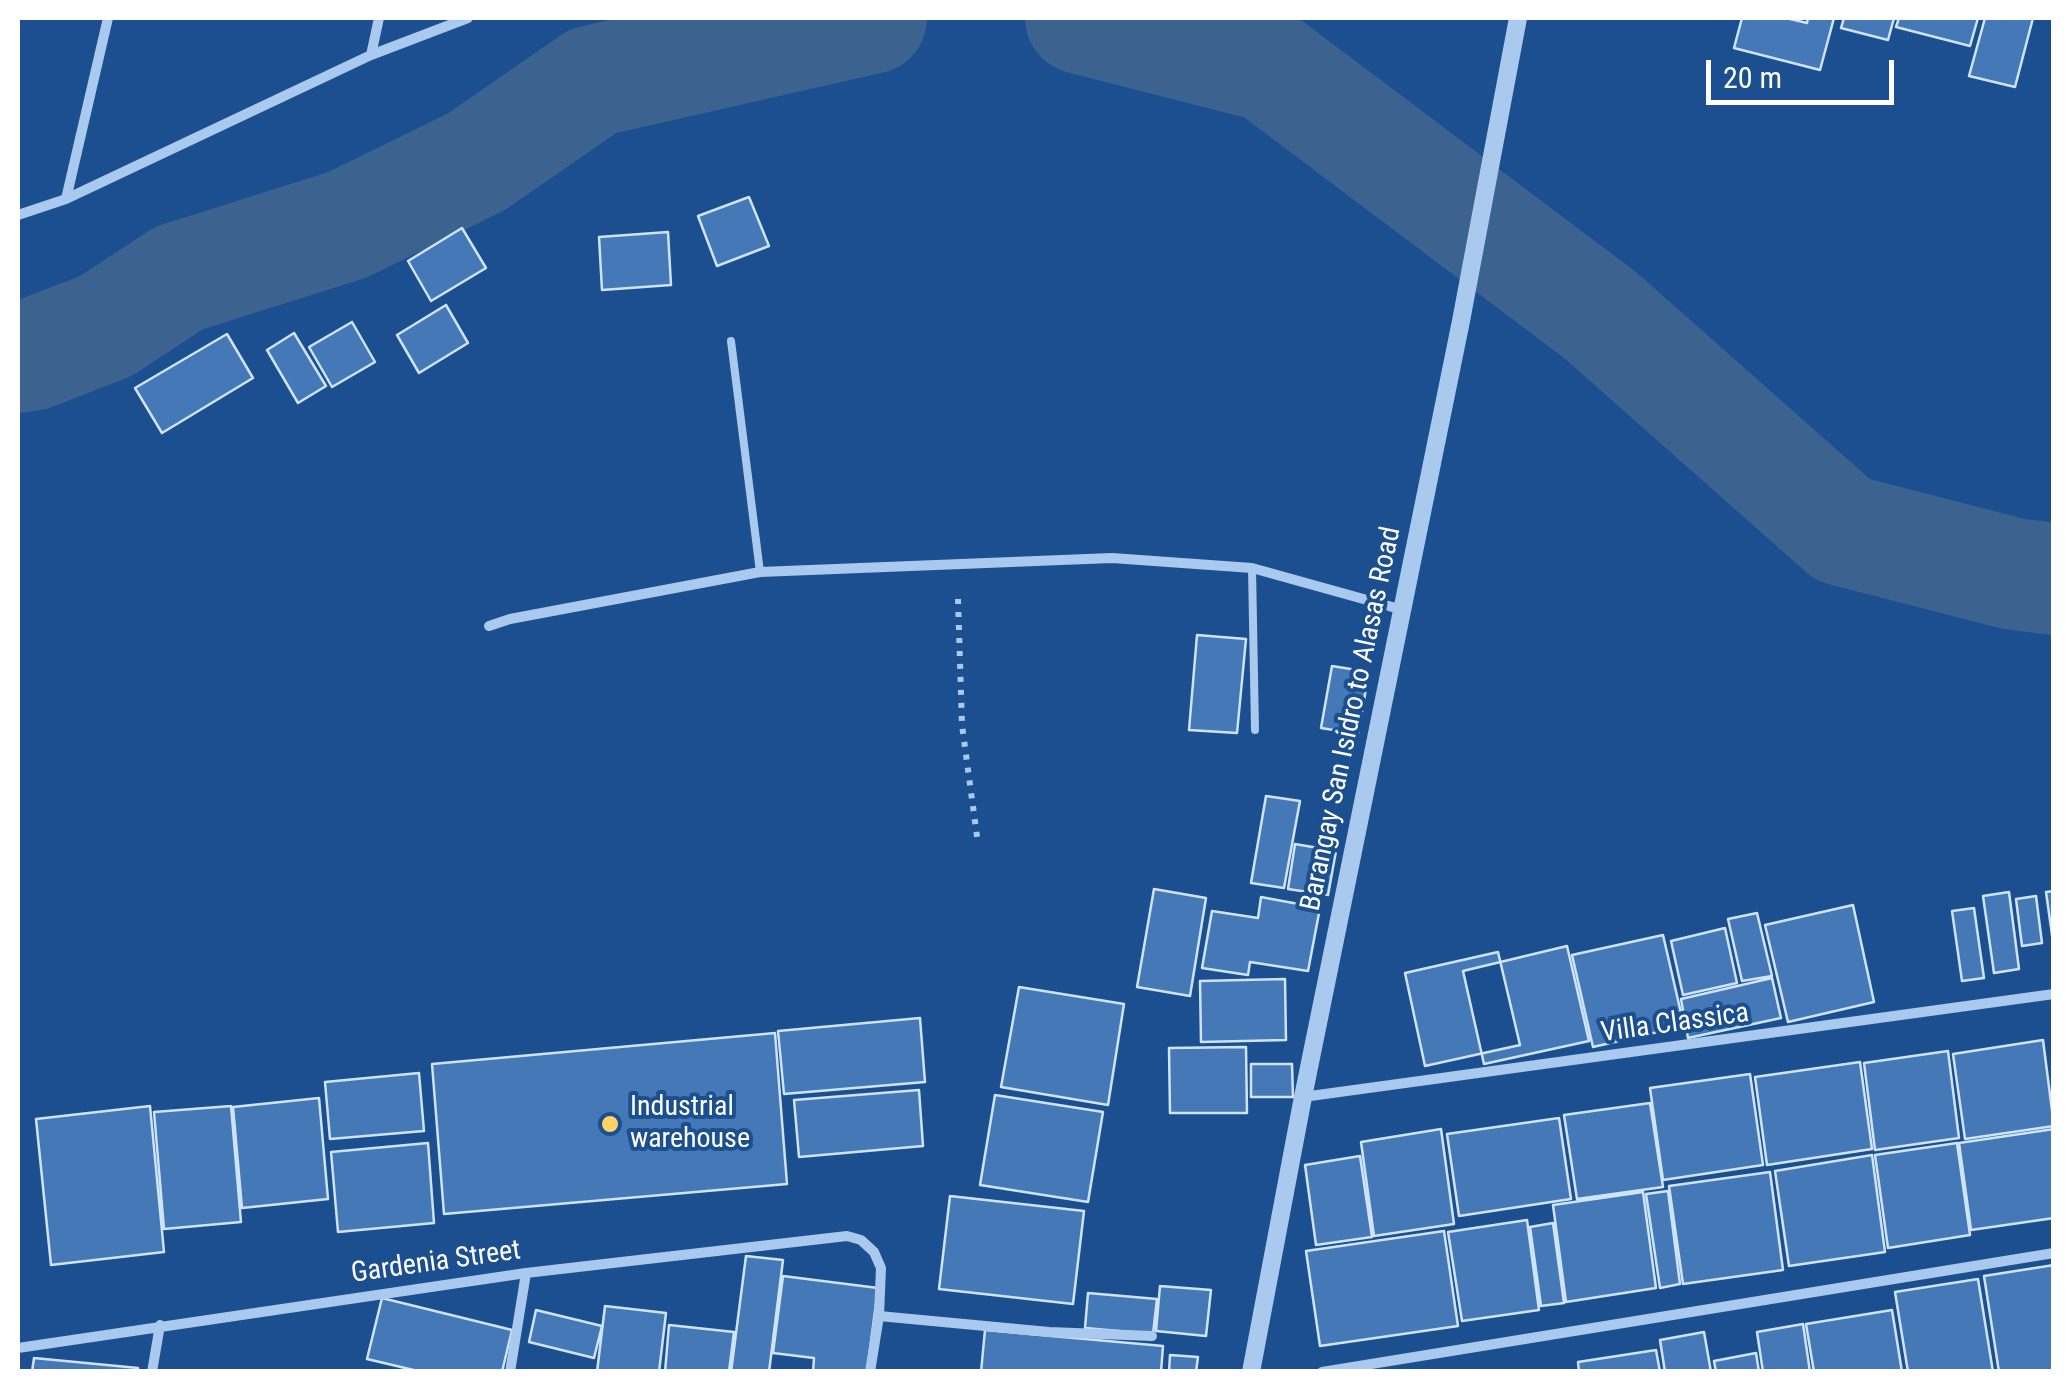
<!DOCTYPE html>
<html>
<head>
<meta charset="utf-8">
<style>
  body { margin:0 }
  #map { position:relative; width:2071px; height:1389px; overflow:hidden; background:#1b4f8f; font-family:"Roboto Condensed",sans-serif }
  canvas { display:block }
  .frame { position:absolute; inset:0; border:20px solid #fff; pointer-events:none }
  .scale { position:absolute; left:1706px; top:60px; width:188px; height:45px; box-sizing:border-box; border:5px solid #fff; border-top:0; padding-left:12px; font-size:30px; line-height:35px; white-space:nowrap; color:#fff; -webkit-text-stroke:8px #1b4f8f; paint-order:stroke }
</style>
</head>
<body>
<div id="map">
<canvas width="2071" height="1389"></canvas>
<div class="frame"></div>
<div class="scale">20 m</div>
</div>
<script>
const c = document.querySelector('canvas').getContext('2d');
c.lineJoin = 'round';
const toPath = rows => new Path2D(rows.map(r => 'M' + r).join(''));
function stroke(path, color, width, dash) { c.strokeStyle = color; c.lineWidth = width; c.lineCap = dash ? 'butt' : 'round'; c.setLineDash(dash || []); c.stroke(path); }
function paint(path, color) { c.fillStyle = color; c.fill(path, 'evenodd'); }
function drawText(font, color, halo, rows, align = 'center') {
  c.font = font + ' "Roboto Condensed",sans-serif'; c.lineWidth = 8; c.setLineDash([]); c.textBaseline = 'middle'; c.strokeStyle = halo; c.fillStyle = color; for (const [text, x, y, turn = 0] of rows) {
    c.save(); c.translate(x, y); c.rotate((+turn || 0) * Math.PI / 180); c.textAlign = isNaN(turn) ? turn : align; if (halo) c.strokeText(text, 0, 0); c.fillText(text, 0, 0); c.restore();
  }
}
stroke(toPath([
  [1081,18,1269,66,1600,315,1843,530,2014,574,2054,579],
  [18,357,31,355,106,326,179,278,347,225,476,162,593,81,871,18]
]), '#3c6290', 112);
const building = toPath([
  [1742,18,1786,18,1807,23,1808,18,1834,18,1820,70,1734,48,1742,18],
  [1844,18,1894,18,1888,40,1841,28,1844,18],
  [1899,18,1978,18,1970,46,1896,27,1899,18],
  [1985,18,2033,18,2015,87,1969,76,1985,18],
  [749,197,769,246,717,266,698,216,749,197],
  [462,228,486,268,431,301,408,261,462,228],
  [668,232,671,285,602,290,599,237,668,232],
  [446,305,468,343,419,373,397,335,446,305],
  [352,322,375,362,332,387,309,347,352,322],
  [294,333,326,386,298,403,267,350,294,333],
  [227,334,253,378,162,433,135,388,227,334],
  [1197,635,1246,639,1237,733,1189,730,1197,635],
  [1332,666,1369,672,1358,734,1321,728,1332,666],
  [1266,796,1300,801,1284,888,1251,883,1266,796],
  [1295,844,1336,851,1328,895,1288,889,1295,844],
  [1154,889,1206,898,1190,996,1137,987,1154,889],
  [2054,891,2054,949,2046,892,2054,891],
  [2009,892,2019,969,1994,973,1983,896,2009,892],
  [2036,896,2042,943,2022,946,2016,899,2036,896],
  [1261,897,1320,908,1308,971,1250,962,1248,975,1202,968,1212,911,1258,918,1261,897],
  [1853,905,1874,1002,1788,1022,1765,925,1853,905],
  [1974,908,1984,978,1962,981,1952,911,1974,908],
  [1757,913,1772,976,1742,981,1728,919,1757,913],
  [1725,928,1737,983,1683,995,1671,941,1725,928],
  [1663,935,1684,1026,1593,1047,1572,955,1663,935],
  [1567,946,1589,1041,1484,1064,1463,971,1567,946],
  [1498,952,1520,1045,1425,1066,1405,973,1498,952],
  [1772,978,1781,1018,1688,1038,1681,999,1772,978],
  [1285,979,1286,1040,1201,1042,1200,981,1285,979],
  [1019,987,1124,1004,1108,1105,1001,1087,1019,987],
  [920,1018,925,1082,784,1094,778,1031,920,1018],
  [775,1033,787,1184,444,1214,432,1064,775,1033],
  [2043,1040,2054,1126,1965,1139,1953,1054,2043,1040],
  [1246,1047,1247,1113,1170,1113,1169,1048,1246,1047],
  [1948,1051,1959,1138,1875,1150,1864,1063,1948,1051],
  [1860,1062,1872,1149,1767,1165,1755,1077,1860,1062],
  [1251,1064,1292,1064,1293,1097,1251,1097,1251,1064],
  [419,1073,424,1131,330,1139,325,1082,419,1073],
  [1750,1074,1763,1165,1663,1180,1650,1088,1750,1074],
  [919,1090,923,1146,799,1157,794,1100,919,1090],
  [995,1095,1103,1112,1088,1202,980,1185,995,1095],
  [319,1098,328,1199,242,1208,233,1107,319,1098],
  [1650,1103,1663,1187,1577,1199,1564,1115,1650,1103],
  [150,1106,164,1252,51,1265,36,1119,150,1106],
  [231,1106,241,1222,164,1229,154,1112,231,1106],
  [1559,1118,1571,1199,1459,1216,1447,1134,1559,1118],
  [1441,1129,1454,1224,1374,1236,1361,1142,1441,1129],
  [2054,1129,2054,1218,1971,1230,1959,1143,2054,1129],
  [428,1143,434,1223,338,1232,331,1152,428,1143],
  [1957,1143,1970,1235,1888,1248,1875,1155,1957,1143],
  [1872,1155,1885,1252,1789,1266,1775,1171,1872,1155],
  [1360,1156,1372,1237,1316,1245,1305,1165,1360,1156],
  [1770,1172,1783,1270,1683,1284,1669,1186,1770,1172],
  [1668,1191,1680,1284,1660,1288,1646,1194,1668,1191],
  [1643,1192,1656,1288,1566,1302,1553,1205,1643,1192],
  [950,1196,1084,1211,1073,1304,939,1289,950,1196],
  [1527,1220,1539,1310,1462,1321,1448,1232,1527,1220],
  [1553,1223,1564,1303,1541,1306,1530,1227,1553,1223],
  [1444,1231,1458,1326,1320,1346,1306,1251,1444,1231],
  [746,1256,783,1260,769,1372,731,1372,746,1256],
  [2054,1265,2054,1372,1999,1372,1984,1276,2054,1265],
  [783,1276,878,1288,867,1372,813,1372,814,1358,773,1353,783,1276],
  [1978,1279,1993,1372,1908,1372,1895,1292,1978,1279],
  [1160,1286,1211,1290,1206,1336,1156,1331,1160,1286],
  [1088,1293,1157,1299,1153,1334,1085,1328,1088,1293],
  [382,1298,512,1330,502,1372,422,1372,367,1359,382,1298],
  [605,1306,666,1313,659,1372,597,1372,605,1306],
  [536,1310,602,1326,594,1358,529,1342,536,1310],
  [1892,1310,1902,1372,1814,1372,1806,1324,1892,1310],
  [1803,1324,1810,1372,1763,1372,1757,1332,1803,1324],
  [669,1325,734,1332,729,1372,665,1372,669,1325],
  [985,1330,1163,1346,1161,1372,981,1372,985,1330],
  [1704,1332,1711,1372,1665,1372,1660,1340,1704,1332],
  [1656,1350,1660,1372,1579,1372,1578,1362,1656,1350],
  [1756,1353,1759,1372,1716,1372,1714,1361,1756,1353],
  [1170,1355,1198,1357,1196,1372,1169,1372,1170,1355],
  [34,1358,138,1368,138,1372,32,1372,34,1358]
]);
paint(building, '#4478b7');
stroke(building, '#cfe3fa', 2.5);
stroke(toPath([
  [958,599,962,725,978,844]
]), '#a9c9ee', 6, [5, 8]);
stroke(toPath([
  [731,341,760,572],
  [1252,568,1255,730]
]), '#a9c9ee', 8);
stroke(toPath([
  [371,55,379,18],
  [66,199,108,18],
  [18,215,66,199,371,55,468,18],
  [489,626,510,619,760,572,1112,558,1252,568,1403,610],
  [1303,1097,2054,994],
  [879,1316,1049,1332,1152,1336],
  [18,1348,526,1273,847,1236,861,1240,874,1252,881,1268,879,1316,870,1372],
  [152,1372,160,1325],
  [510,1372,526,1273],
  [1322,1372,2054,1253]
]), '#a9c9ee', 10);
stroke(toPath([
  [1251,1372,1303,1097,1461,321,1518,18]
]), '#a9c9ee', 18);
for (const [x, y, r, color] of [
  [610,1124,10,"#ffd166"]
]) { const dot = new Path2D(); dot.arc(x, y, r, 0, 2 * Math.PI); c.fillStyle = color; c.fill(dot); stroke(dot, '#1b4f8f', 4); }
drawText('28px', '#fff', '#1b4f8f', [
  ["Barangay San Isidro to Alasas Road",1352,719,-78],
  ["Villa Classica",1675,1024,-8],
  ["Gardenia Street",436,1263,-8]
]);
drawText('28px', '#fff', '#1b4f8f', [
  ["Industrial",630,1108],
  ["warehouse",630,1140]
], 'left');
</script>
</body>
</html>
